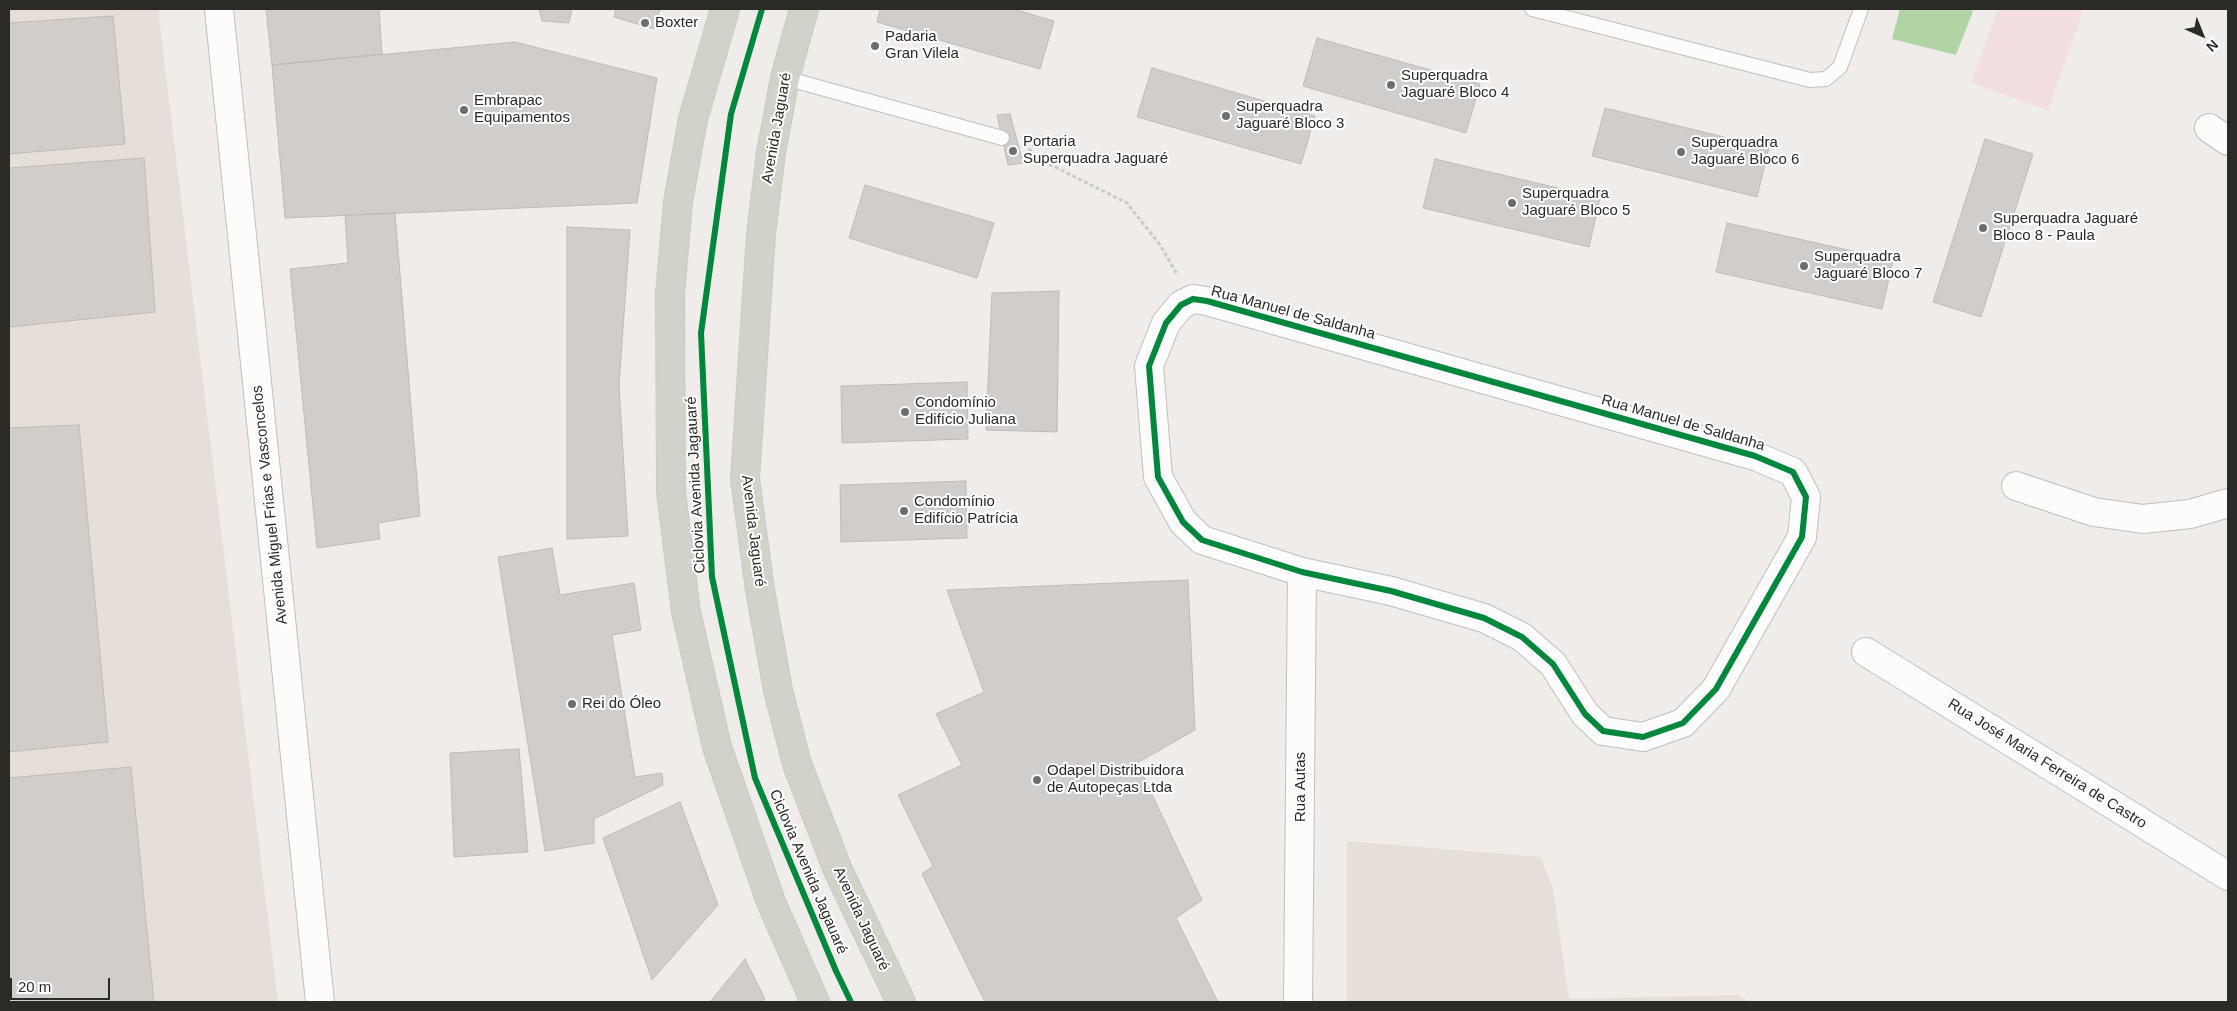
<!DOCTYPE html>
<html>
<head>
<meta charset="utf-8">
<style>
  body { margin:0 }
  #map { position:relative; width:2237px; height:1011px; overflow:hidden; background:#efece9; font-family:Arial,sans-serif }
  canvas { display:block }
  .frame { position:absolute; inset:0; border:10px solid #2c2a27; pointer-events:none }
  .north { position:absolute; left:2177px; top:10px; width:50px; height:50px; -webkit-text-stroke:4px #fff; paint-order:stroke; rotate:136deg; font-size:14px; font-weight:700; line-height:20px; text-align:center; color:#2c2a27 }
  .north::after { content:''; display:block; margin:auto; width:18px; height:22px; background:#2c2a27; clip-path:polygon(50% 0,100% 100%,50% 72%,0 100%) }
  .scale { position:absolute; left:10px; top:978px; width:100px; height:22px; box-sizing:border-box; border:2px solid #2c2a27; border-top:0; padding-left:6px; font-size:15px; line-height:18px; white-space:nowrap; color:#2c2a27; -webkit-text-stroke:4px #fff; paint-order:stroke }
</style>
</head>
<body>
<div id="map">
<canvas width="2237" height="1011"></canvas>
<div class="frame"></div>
<div class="north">N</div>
<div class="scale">20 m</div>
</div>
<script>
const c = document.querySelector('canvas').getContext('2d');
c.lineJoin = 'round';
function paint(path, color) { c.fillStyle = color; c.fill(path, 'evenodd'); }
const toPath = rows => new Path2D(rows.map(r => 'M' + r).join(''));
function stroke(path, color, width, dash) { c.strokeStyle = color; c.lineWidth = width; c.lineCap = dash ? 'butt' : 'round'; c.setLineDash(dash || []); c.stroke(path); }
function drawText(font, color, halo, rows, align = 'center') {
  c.font = font + ' Arial,sans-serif'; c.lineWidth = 4; c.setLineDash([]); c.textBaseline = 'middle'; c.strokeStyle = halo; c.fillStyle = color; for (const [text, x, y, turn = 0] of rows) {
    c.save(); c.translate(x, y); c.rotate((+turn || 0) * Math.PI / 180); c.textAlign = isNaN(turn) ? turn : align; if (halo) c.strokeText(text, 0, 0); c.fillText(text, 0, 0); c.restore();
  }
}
paint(toPath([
  [9,9,158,9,278,1002,9,1002],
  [1347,841,1541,857,1553,889,1569,999,1737,995,1750,1002,1347,1002]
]), '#e6dfd8');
paint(toPath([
  [1998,9,2075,9,2083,11,2048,110,1971,83]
]), '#f3dedf');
paint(toPath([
  [1900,9,1963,9,1973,11,1956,55,1892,39]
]), '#b1d4a4');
const building = toPath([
  [266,9,379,9,382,54,272,65,266,9],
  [539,9,572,9,569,23,542,21,539,9],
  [616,9,660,9,654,29,614,17,616,9],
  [880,9,1013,9,1054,21,1040,69,877,22,880,9],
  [113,16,125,144,9,154,9,23,113,16],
  [1317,38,1480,84,1466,133,1303,86,1317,38],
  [515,42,657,78,637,203,285,218,272,65,515,42],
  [1152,68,1315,116,1301,164,1137,117,1152,68],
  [1605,108,1769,148,1757,197,1592,156,1605,108],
  [1010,114,1023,163,1008,165,997,115,1010,114],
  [1985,139,2033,154,1981,317,1933,302,1985,139],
  [144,158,155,312,9,327,9,168,144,158],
  [1435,159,1600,198,1589,247,1423,208,1435,159],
  [865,185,994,223,977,278,849,238,865,185],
  [395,213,420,516,378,523,380,539,317,548,290,269,348,263,345,215,395,213],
  [1727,223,1893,260,1882,309,1716,272,1727,223],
  [567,227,630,230,619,385,628,536,567,539,567,227],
  [1059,291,1057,432,986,430,992,293,1059,291],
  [967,382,968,439,842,443,841,386,967,382],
  [79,425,108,742,9,752,9,428,79,425],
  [966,481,967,538,841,542,840,485,966,481],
  [552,548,560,595,634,583,641,630,612,635,635,777,662,773,663,785,594,819,594,843,545,851,498,557,552,548],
  [1188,580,1195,730,1137,763,1202,900,1176,918,1218,1002,985,1002,922,874,933,866,898,795,962,765,936,714,984,692,947,590,1188,580],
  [519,749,528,852,454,857,450,753,519,749],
  [131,767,154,1002,9,1002,9,778,131,767],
  [680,802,718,905,652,980,603,838,680,802],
  [745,959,765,999,762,1002,710,1002,745,959]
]);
paint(building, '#d0cdcb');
stroke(building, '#bebbb9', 1);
const lane = toPath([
  [1532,9,1810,80,1826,79,1840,67,1861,9],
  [785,78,1002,138]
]);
const street = toPath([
  [219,9,320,1002],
  [2209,128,2228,141],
  [1193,299,1207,301,1755,456,1793,472,1806,497,1802,537,1716,689,1683,723,1643,737,1603,731,1585,714,1553,664,1522,637,1484,618,1391,591,1302,572,1202,540,1183,522,1158,477,1149,366,1166,323,1181,305,1193,299],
  [2016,486,2094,512,2143,519,2190,514,2228,503],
  [1866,652,2228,876],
  [1298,1002,1302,572]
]);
const highway = toPath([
  [725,9,693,119,678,202,670,294,671,492,686,612,717,747,771,902,815,1002],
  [804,9,785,78,771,153,761,234,745,479,760,590,778,690,797,764,837,868,901,1002]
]);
stroke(lane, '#c1bfbc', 16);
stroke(street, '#c1bfbc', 30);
stroke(highway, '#cbc9c8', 30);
stroke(toPath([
  [1024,144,1039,159,1127,203,1160,245,1177,274]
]), '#cccac9', 3, [4, 2.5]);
stroke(lane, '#fdfcfc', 14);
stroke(street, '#fdfcfc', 28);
stroke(highway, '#d3d2c9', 28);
stroke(toPath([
  [762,9,731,114,701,333,712,577,755,778,836,971,851,1002],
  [1193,299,1207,301,1755,456,1793,472,1806,497,1802,537,1716,689,1683,723,1643,737,1603,731,1585,714,1553,664,1522,637,1484,618,1391,591,1302,572,1202,540,1183,522,1158,477,1149,366,1166,323,1181,305,1193,299]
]), '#00873e', 6);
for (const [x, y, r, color] of [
  [645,23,5,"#706e6b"],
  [875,46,5,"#706e6b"],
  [1391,85,5,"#706e6b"],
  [464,110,5,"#706e6b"],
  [1226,116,5,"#706e6b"],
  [1013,151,5,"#706e6b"],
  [1681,152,5,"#706e6b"],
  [1512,203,5,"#706e6b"],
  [1983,228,5,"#706e6b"],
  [1804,266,5,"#706e6b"],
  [905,412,5,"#706e6b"],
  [904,511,5,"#706e6b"],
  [572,704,5,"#706e6b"],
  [1037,780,5,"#706e6b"]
]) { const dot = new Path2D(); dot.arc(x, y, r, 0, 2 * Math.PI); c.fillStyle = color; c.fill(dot); stroke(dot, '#fff', 2); }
drawText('15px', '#2c2a27', '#fff', [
  ["Boxter",655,23],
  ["Padaria",885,37],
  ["Gran Vilela",885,54],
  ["Superquadra",1401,76],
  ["Jaguaré Bloco 4",1401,93],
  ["Embrapac",474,101],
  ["Equipamentos",474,118],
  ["Superquadra",1236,107],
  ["Jaguaré Bloco 3",1236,124],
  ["Portaria",1023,142],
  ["Superquadra Jaguaré",1023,159],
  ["Superquadra",1691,143],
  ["Jaguaré Bloco 6",1691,160],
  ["Superquadra",1522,194],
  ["Jaguaré Bloco 5",1522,211],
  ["Superquadra Jaguaré",1993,219],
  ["Bloco 8 - Paula",1993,236],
  ["Superquadra",1814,257],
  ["Jaguaré Bloco 7",1814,274],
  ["Condomínio",915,403],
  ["Edifício Juliana",915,420],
  ["Condomínio",914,502],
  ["Edifício Patrícia",914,519],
  ["Rei do Óleo",582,704],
  ["Odapel Distribuidora",1047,771],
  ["de Autopeças Ltda",1047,788]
], 'left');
drawText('15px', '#2c2a27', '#fff', [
  ["Avenida Jaguaré",777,128,-80],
  ["Rua Manuel de Saldanha",1293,313,15],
  ["Rua Manuel de Saldanha",1683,423,16],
  ["Ciclovia Avenida Jagauaré",696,485,-93],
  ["Avenida Miguel Frias e Vasconcelos",270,505,-96],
  ["Avenida Jaguaré",753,531,83],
  ["Rua José Maria Ferreira de Castro",2047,764,32],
  ["Rua Autas",1301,787,-90],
  ["Ciclovia Avenida Jagauaré",808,872,67],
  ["Avenida Jaguaré",861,919,65]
]);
</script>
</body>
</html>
